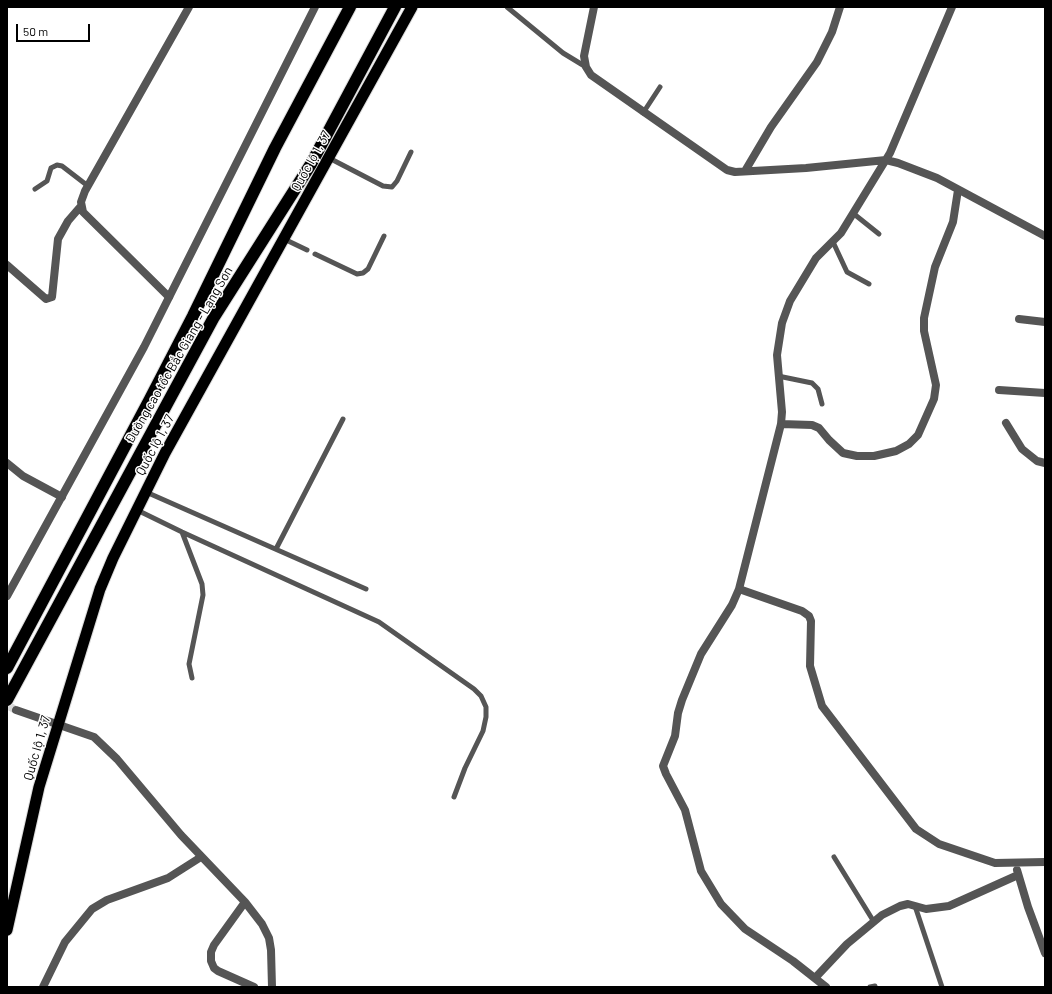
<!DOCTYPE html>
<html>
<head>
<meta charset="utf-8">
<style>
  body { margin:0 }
  #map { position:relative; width:1052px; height:994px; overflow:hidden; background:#fff; font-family:Barlow,sans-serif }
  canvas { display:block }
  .frame { position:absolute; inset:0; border:8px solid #000; pointer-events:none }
  .scale { position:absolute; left:16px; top:24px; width:74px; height:18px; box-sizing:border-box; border:2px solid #000; border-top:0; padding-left:5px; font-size:12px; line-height:14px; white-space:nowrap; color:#000; -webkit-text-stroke:3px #fff; paint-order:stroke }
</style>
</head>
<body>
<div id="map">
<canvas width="1052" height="994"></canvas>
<div class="frame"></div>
<div class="scale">50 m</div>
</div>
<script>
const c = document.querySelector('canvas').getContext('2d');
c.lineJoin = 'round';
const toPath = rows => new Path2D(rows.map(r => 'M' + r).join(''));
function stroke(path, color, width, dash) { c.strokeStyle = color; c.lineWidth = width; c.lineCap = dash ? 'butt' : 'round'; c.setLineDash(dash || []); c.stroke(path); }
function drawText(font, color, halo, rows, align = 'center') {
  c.font = font + ' Barlow,sans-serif'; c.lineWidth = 3; c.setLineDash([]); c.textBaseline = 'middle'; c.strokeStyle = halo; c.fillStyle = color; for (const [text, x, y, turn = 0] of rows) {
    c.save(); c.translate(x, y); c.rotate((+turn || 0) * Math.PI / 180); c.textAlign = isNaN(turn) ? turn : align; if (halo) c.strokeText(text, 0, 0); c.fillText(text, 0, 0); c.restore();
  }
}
stroke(toPath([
  [7,705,16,710]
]), '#d9d9d9', 8, [8, 4]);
const trunk = toPath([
  [7,930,39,787,100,589,113,558,165,453,412,7]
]);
const motorway = toPath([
  [7,668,150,399,193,316,275,148,350,7],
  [7,700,214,317,311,164,395,7]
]);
stroke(trunk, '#dbdbdb', 13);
stroke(motorway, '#dbdbdb', 14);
stroke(toPath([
  [507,7,563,53,586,67],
  [643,113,660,87],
  [329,158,383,186,392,187,397,181,411,152],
  [35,189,47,181,51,168,57,165,62,166,88,186],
  [854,214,879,234],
  [284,239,307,250],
  [833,242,847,272,869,284],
  [315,254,357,274,363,273,368,269,384,236],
  [778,376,812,383,818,389,822,404],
  [146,492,366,589],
  [137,510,182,532,379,622,474,689,481,696,486,707,486,717,483,731,465,768,454,797],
  [182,532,202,584,203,595,189,664,192,678],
  [276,549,343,419],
  [834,857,874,922],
  [915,906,942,987],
  [870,987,875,986]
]), '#555', 5);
stroke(toPath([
  [594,7,584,56,586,67,591,75,727,170,735,172,806,168,886,160,898,163,937,178,1045,236],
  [745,171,771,127,817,62,832,32,840,7],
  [7,265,46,299,52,297,58,239,68,221,81,206],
  [169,297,83,212,81,202,85,191,189,7],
  [1019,319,1045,322],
  [999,390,1045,393],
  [1006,423,1022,449,1037,461,1045,463],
  [781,424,812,425,819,428,829,440,843,453,857,456,874,456,896,451,909,444,918,435,934,399,936,385,924,331,924,318,935,267,953,222,958,190],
  [7,463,23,476,62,497],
  [739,589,802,611,809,616,811,621,810,666,822,706,916,829,939,844,995,863,1045,862],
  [16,710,94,737,117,759,181,835,245,902,262,924,269,938,271,950,272,987],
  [1017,870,1028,907,1045,953],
  [245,902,214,945,211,952,211,961,214,968,218,971,254,987],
  [815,978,847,944,882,915,900,906,908,904,926,909,949,906,1018,875],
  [43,987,65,942,92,909,107,900,168,878,201,857],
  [826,987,793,961,745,929,721,904,701,871,685,810,666,774,663,766,675,736,678,713,682,700,701,654,732,605,739,589,781,424,782,412,777,355,782,323,790,301,816,258,841,233,890,153,952,7]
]), '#555', 8);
stroke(toPath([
  [7,596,144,347,315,7]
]), '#555', 8);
stroke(trunk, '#000', 11);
stroke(motorway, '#000', 12);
drawText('13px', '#000', '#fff', [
  ["Quốc lộ 1, 37",311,161,-61],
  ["Đường cao tốc Bắc Giang - Lạng Sơn",179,355,-60],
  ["Quốc lộ 1, 37",155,445,-62],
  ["Quốc lộ 1, 37",37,748,-74]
]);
</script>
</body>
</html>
